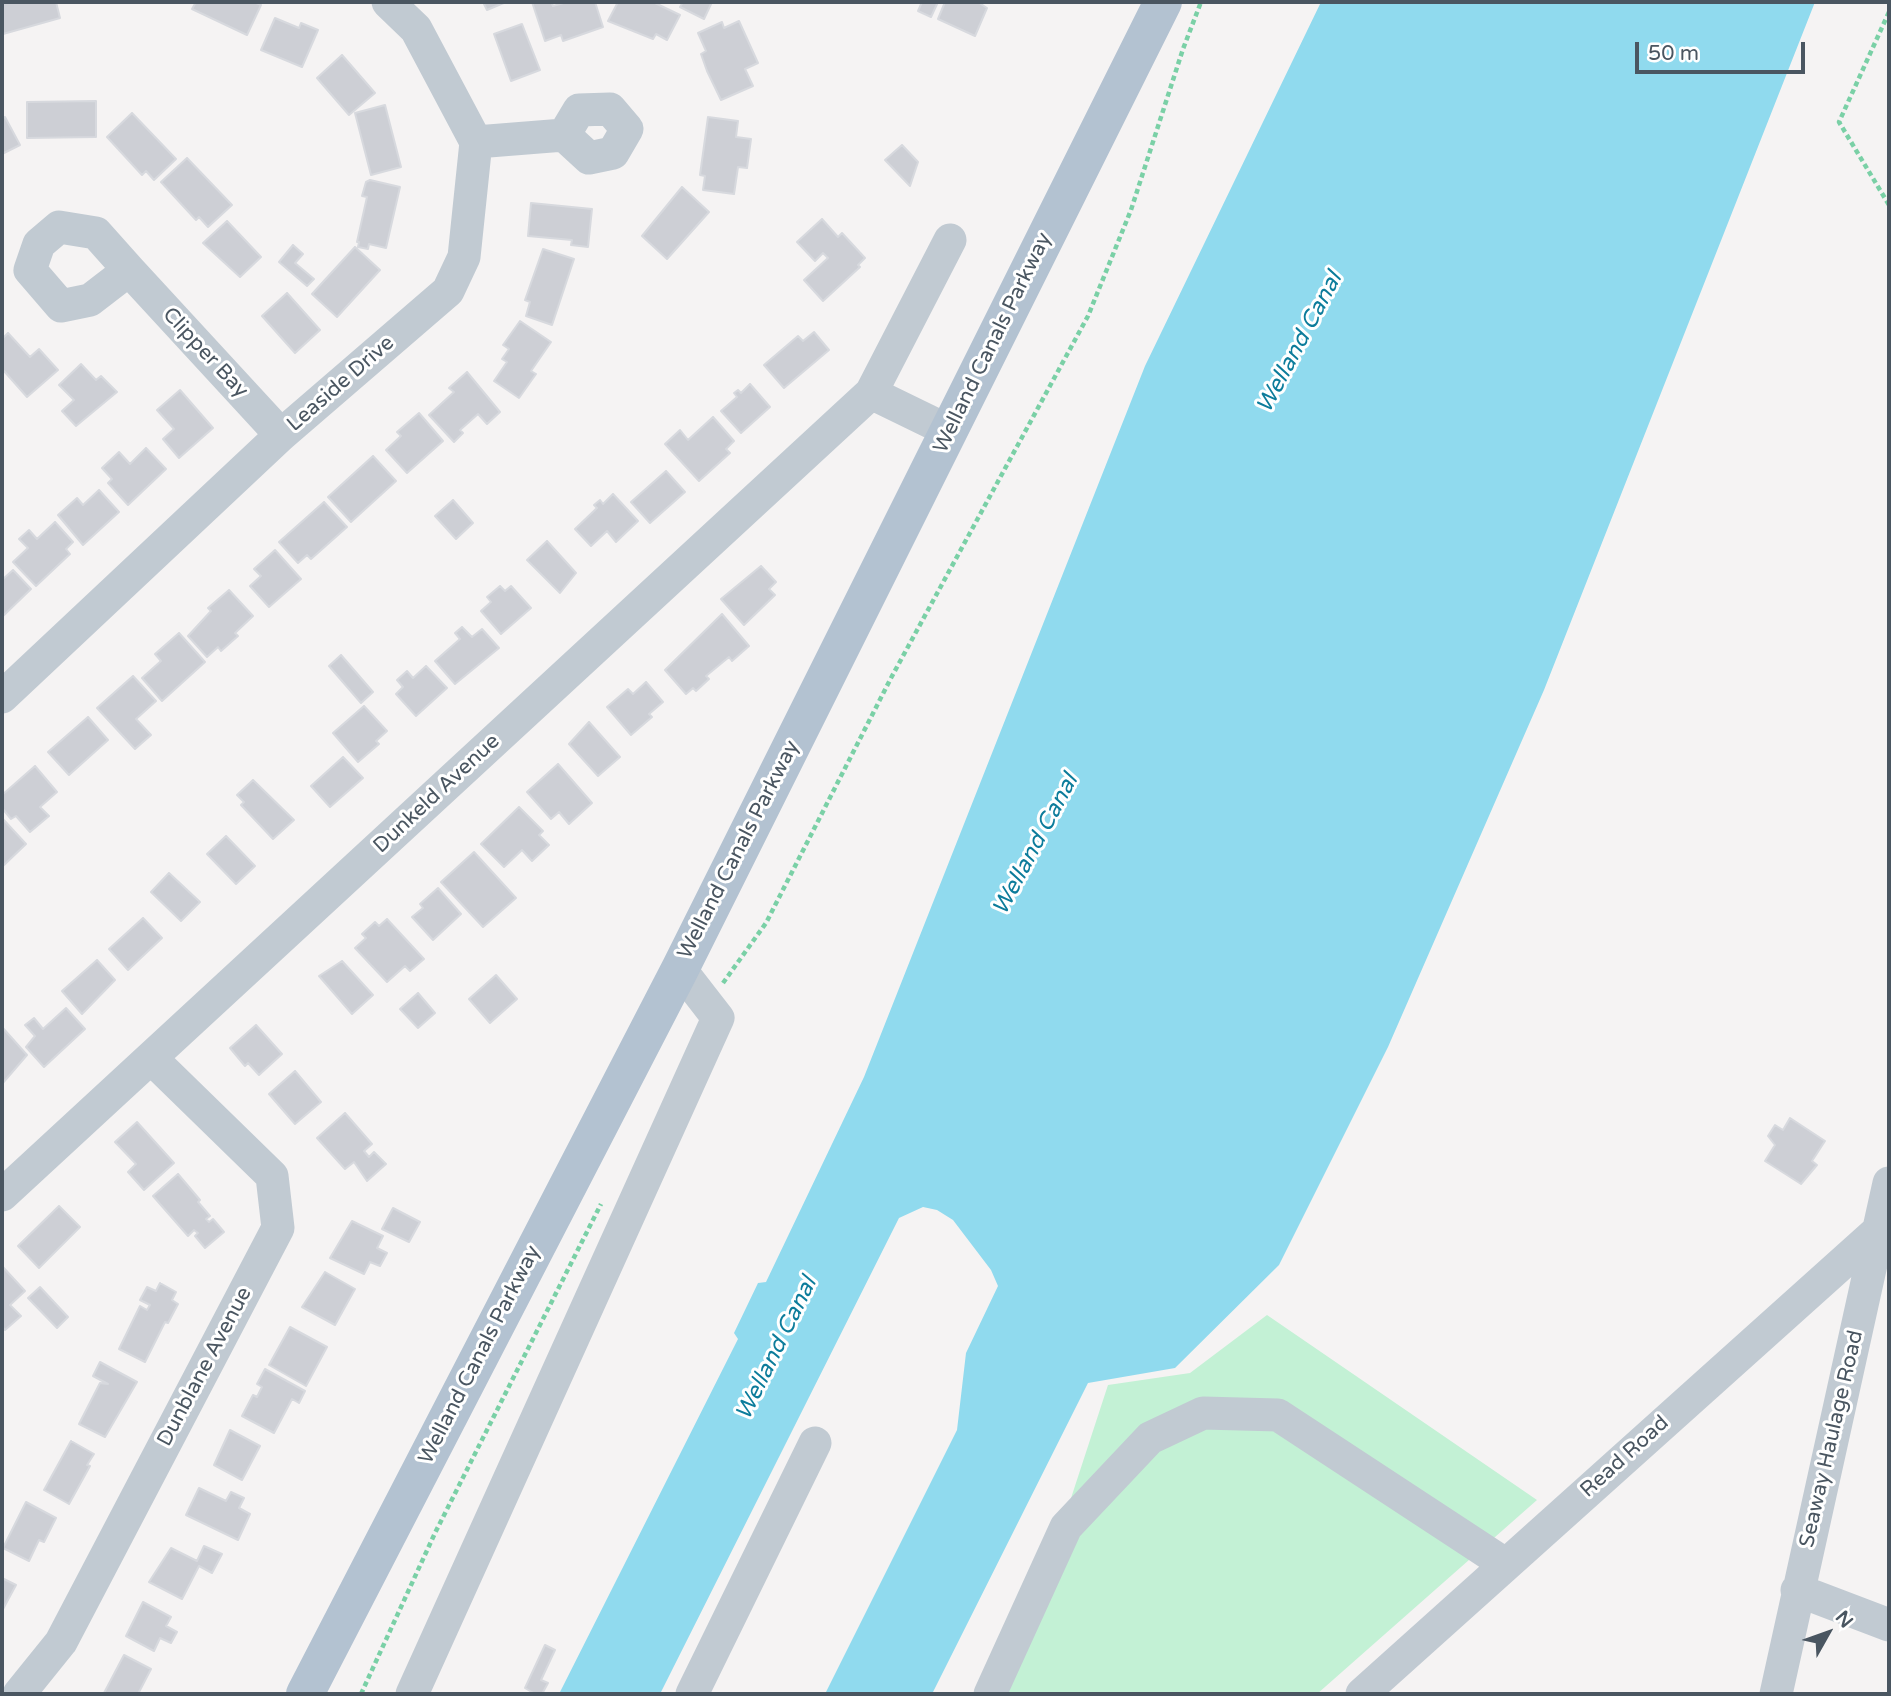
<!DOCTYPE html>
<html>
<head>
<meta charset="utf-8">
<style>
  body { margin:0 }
  #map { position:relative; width:1891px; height:1696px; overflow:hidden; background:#f5f3f3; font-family:"Varela Round",sans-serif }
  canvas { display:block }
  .frame { position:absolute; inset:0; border:4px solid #4a5661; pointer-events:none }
  .north { position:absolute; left:1793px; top:1598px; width:70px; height:70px; -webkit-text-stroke:5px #fff; paint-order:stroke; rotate:50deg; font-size:19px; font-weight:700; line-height:28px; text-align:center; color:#4a5661 }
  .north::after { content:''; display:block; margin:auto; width:24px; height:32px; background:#4a5661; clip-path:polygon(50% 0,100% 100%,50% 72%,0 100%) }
  .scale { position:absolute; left:1635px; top:42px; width:170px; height:32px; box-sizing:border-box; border:4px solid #4a5661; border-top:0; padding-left:9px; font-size:21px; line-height:24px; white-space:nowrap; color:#4a5661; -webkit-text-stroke:5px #fff; paint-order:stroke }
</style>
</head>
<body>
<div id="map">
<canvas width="1891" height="1696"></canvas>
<div class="frame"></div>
<div class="north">N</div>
<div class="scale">50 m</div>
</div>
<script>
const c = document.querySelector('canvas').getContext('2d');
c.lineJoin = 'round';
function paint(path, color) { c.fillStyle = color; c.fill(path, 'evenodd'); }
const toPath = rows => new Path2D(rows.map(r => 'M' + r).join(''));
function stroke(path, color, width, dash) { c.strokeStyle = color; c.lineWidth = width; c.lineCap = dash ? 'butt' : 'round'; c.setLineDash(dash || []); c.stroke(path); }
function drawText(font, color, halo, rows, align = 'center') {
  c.font = font + ' "Varela Round",sans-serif'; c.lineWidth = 6; c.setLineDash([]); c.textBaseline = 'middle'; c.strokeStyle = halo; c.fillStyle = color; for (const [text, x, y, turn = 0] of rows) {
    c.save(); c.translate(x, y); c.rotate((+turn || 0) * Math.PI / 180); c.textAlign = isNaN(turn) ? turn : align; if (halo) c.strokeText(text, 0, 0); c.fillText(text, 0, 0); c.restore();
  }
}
paint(toPath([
  [1267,1315,1537,1500,1317,1694,1001,1694,1039,1596,1108,1385,1190,1373]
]), '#c3f1d5');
paint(toPath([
  [1321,2,1815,2,1544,690,1388,1047,1279,1265,1175,1368,1088,1383,932,1694,825,1694,957,1430,966,1353,998,1286,991,1270,953,1220,937,1210,923,1207,899,1218,660,1694,559,1694,738,1339,734,1333,758,1283,766,1282,864,1077,1145,366]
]), '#90daee');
const building = toPath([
  [2,2,56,2,60,18,3,34,2,2],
  [196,2,254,2,261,5,247,35,192,9,196,2],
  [483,2,506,2,487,10,483,2],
  [532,2,551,2,553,6,567,2,595,2,603,27,563,41,561,35,545,41,532,2],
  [618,2,653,2,680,15,667,40,656,34,653,39,608,21,618,2],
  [683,2,712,2,704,19,680,7,683,2],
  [922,2,938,2,931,17,918,11,922,2],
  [945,2,978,2,987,8,975,36,938,19,945,2],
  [275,18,299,28,301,23,318,30,302,67,261,50,275,18],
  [739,21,758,63,745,69,753,86,721,100,707,71,701,54,706,51,698,33,722,22,724,28,739,21],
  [522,24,540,70,511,81,494,34,522,24],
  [342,55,375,93,349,115,317,78,342,55],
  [96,101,96,137,27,138,27,102,96,101],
  [385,105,401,167,371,175,355,113,385,105],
  [132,113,176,159,154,180,146,171,142,175,107,137,132,113],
  [5,117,20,145,2,154,2,119,5,117],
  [708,117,738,121,736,137,751,139,747,168,738,167,734,194,703,190,705,176,700,175,708,117],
  [902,145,918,162,910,186,885,160,902,145],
  [187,158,232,205,208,227,199,217,196,220,161,182,187,158],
  [370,180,400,187,386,248,369,244,368,249,358,247,359,242,357,242,367,197,362,196,366,182,370,180],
  [682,187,709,212,667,259,642,236,682,187],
  [531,203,592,209,588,247,571,245,572,240,528,236,531,203],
  [822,219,838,237,842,233,865,258,858,265,860,267,823,301,804,280,828,258,823,253,815,261,797,242,822,219],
  [227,221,261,257,240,277,203,243,227,221],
  [293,245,303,254,295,263,314,279,307,286,279,262,293,245],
  [355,247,380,270,337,317,312,294,355,247],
  [543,249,574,259,552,325,526,316,530,302,525,300,543,249],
  [287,293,320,330,295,353,262,316,287,293],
  [520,321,551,342,531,371,536,374,519,398,494,381,507,362,502,359,509,349,503,345,520,321],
  [814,332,829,350,784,388,764,365,798,336,803,341,814,332],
  [8,333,30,357,39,349,58,370,27,397,4,371,2,373,2,339,8,333],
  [81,364,96,380,101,376,117,392,76,426,62,411,74,400,59,385,81,364],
  [467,372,500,412,487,424,478,414,460,430,463,433,454,442,429,415,454,392,449,388,467,372],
  [750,384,770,407,741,433,721,411,737,397,734,393,738,390,741,393,750,384],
  [180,390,213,428,179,458,163,439,174,429,157,410,180,390],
  [419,413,443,441,407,473,386,450,401,436,397,432,419,413],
  [713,417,734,441,726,449,730,453,699,481,665,444,680,430,688,440,713,417],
  [146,448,166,469,128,505,108,483,112,479,102,468,119,452,130,464,146,448],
  [373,456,396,481,351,522,328,497,373,456],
  [666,471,685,492,650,523,631,502,666,471],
  [99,490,119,512,83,545,58,515,77,498,83,505,99,490],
  [613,494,638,521,616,542,607,531,591,546,575,529,597,508,594,505,600,500,603,504,613,494],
  [453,500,473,523,456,539,435,516,453,500],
  [324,502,347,527,311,559,307,555,298,563,279,542,324,502],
  [55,522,73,542,66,549,70,554,36,586,13,562,28,548,19,539,29,530,37,539,55,522],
  [547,541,576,573,560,593,527,560,547,541],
  [275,550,301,579,269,607,250,586,261,576,254,569,275,550],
  [761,566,776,582,769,589,775,595,744,625,721,599,761,566],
  [13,570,31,589,2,617,2,580,13,570],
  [500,586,505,591,511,586,531,608,501,634,481,611,491,602,487,597,500,586],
  [229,590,253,616,235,633,238,636,221,651,218,647,207,657,188,636,211,611,208,608,229,590],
  [722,614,749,646,732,661,729,657,706,676,709,679,696,691,693,688,686,694,665,670,722,614],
  [462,627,472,637,482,629,499,648,455,684,435,661,460,639,455,633,462,627],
  [179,633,205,662,162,701,142,678,161,661,155,654,179,633],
  [341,655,373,692,361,703,329,666,341,655],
  [426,666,447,688,416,716,396,694,403,687,397,680,407,671,413,678,426,666],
  [133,676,156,701,136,719,151,735,135,749,97,708,133,676],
  [646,682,663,702,649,714,652,717,631,735,607,707,628,689,633,694,646,682],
  [364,706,387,731,376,741,379,744,358,762,333,733,364,706],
  [88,717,108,740,69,775,48,752,88,717],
  [589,722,620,757,598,776,569,744,589,722],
  [343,757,363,778,330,807,311,786,343,757],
  [558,764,592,803,569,824,559,812,551,819,527,792,558,764],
  [35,766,57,792,40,807,49,816,30,832,16,816,11,819,2,808,2,795,35,766],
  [253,780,294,820,273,839,241,805,244,802,237,795,253,780],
  [519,807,543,831,539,835,549,845,532,861,522,850,504,867,481,844,519,807],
  [2,818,26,844,3,866,2,864,2,818],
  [226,836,255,866,236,884,207,854,226,836],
  [474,852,516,898,483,927,441,882,474,852],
  [169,873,200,902,181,921,151,892,169,873],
  [438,888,461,914,433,940,412,917,423,908,420,904,438,888],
  [143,918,162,938,128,970,109,949,143,918],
  [387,919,424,959,410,971,405,966,387,982,355,948,366,938,362,934,375,922,379,926,387,919],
  [97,960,115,980,82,1014,62,991,97,960],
  [342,961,373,995,352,1014,319,976,342,961],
  [496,975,517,999,490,1023,469,999,496,975],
  [418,993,435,1013,418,1028,400,1009,418,993],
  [66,1008,85,1029,44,1067,26,1047,35,1036,25,1025,34,1018,43,1029,66,1008],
  [256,1025,282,1054,259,1075,248,1063,245,1066,230,1048,256,1025],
  [2,1027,27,1055,2,1084,2,1027],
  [295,1071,321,1102,295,1124,269,1094,295,1071],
  [345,1113,372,1144,364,1151,369,1157,374,1152,386,1164,367,1181,354,1162,345,1169,317,1138,345,1113],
  [1790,1118,1825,1141,1812,1161,1817,1165,1801,1184,1765,1161,1775,1145,1768,1136,1775,1125,1783,1130,1790,1118],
  [137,1122,174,1163,144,1190,128,1172,136,1164,115,1142,137,1122],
  [178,1174,200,1200,198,1202,210,1216,206,1219,209,1222,213,1219,224,1232,205,1248,195,1236,198,1233,194,1230,188,1236,153,1196,178,1174],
  [59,1206,80,1227,39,1268,18,1246,59,1206],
  [393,1208,420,1222,409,1242,382,1229,393,1208],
  [352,1221,383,1236,377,1248,387,1253,380,1266,370,1262,364,1274,330,1258,352,1221],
  [2,1266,25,1291,10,1305,21,1316,5,1330,2,1326,2,1266],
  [325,1272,355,1289,335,1325,302,1307,325,1272],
  [160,1283,176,1292,172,1300,178,1304,168,1323,165,1322,145,1362,119,1349,140,1306,147,1310,150,1305,140,1300,147,1287,156,1291,160,1283],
  [40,1287,68,1317,57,1328,28,1298,40,1287],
  [290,1327,327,1347,306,1386,269,1365,290,1327],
  [100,1362,137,1382,105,1437,79,1424,100,1383,108,1384,93,1376,100,1362],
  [265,1369,305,1391,299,1403,292,1399,274,1433,242,1416,253,1395,257,1397,262,1387,257,1384,265,1369],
  [230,1430,260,1446,242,1480,214,1465,230,1430],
  [71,1441,94,1454,87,1465,90,1466,69,1504,44,1490,71,1441],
  [199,1488,226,1501,231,1492,244,1498,239,1508,250,1514,238,1540,186,1515,199,1488],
  [26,1502,56,1518,44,1542,39,1540,29,1561,3,1548,26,1502],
  [204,1546,222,1554,212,1573,199,1566,182,1599,149,1582,171,1548,197,1561,204,1546],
  [2,1578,16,1585,2,1611,2,1578],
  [143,1602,171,1617,166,1626,177,1632,171,1643,160,1638,154,1651,126,1636,143,1602],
  [545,1645,555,1650,541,1680,548,1683,542,1694,535,1694,525,1688,545,1645],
  [124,1655,151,1669,138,1694,106,1694,104,1693,124,1655]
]);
paint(building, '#cdcfd5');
stroke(building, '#d7d9de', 2);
stroke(toPath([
  [1889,12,1839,122,1889,205],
  [723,983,766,923,891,678,1088,316,1131,210,1183,49,1201,2],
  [361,1694,435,1533,601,1204]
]), '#7ad0a6', 4.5, [5, 3.5]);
stroke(toPath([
  [476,142,564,135,579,110,610,109,627,129,613,153,589,158,564,135],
  [129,270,90,300,61,306,30,270,39,244,59,227,96,233,129,270,281,435],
  [871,393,949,431],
  [2,697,281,435,448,291,464,257,476,142,416,29,388,2],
  [2,1195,871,393,950,240],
  [1797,1590,1889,1625],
  [19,1694,61,1642,278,1228,272,1176,151,1058],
  [412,1694,718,1018,680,969],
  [692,1694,815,1443],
  [990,1694,1066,1527,1150,1438,1203,1413,1278,1415,1505,1564],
  [1362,1694,1889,1221],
  [1776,1694,1889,1183]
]), '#c1cad2', 33);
stroke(toPath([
  [305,1694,680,969,1163,2]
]), '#b3c2d1', 38);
drawText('21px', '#4a5661', '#fff', [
  ["Welland Canals Parkway",993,343,-64],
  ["Clipper Bay",205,353,47],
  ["Leaside Drive",341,384,-41],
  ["Dunkeld Avenue",437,794,-43],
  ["Welland Canals Parkway",739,850,-63],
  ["Welland Canals Parkway",480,1355,-63],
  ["Dunblane Avenue",205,1367,-62],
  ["Seaway Haulage Road",1832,1439,-77],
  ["Read Road",1625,1457,-42]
]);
drawText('italic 23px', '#0c7c9b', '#fff', [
  ["Welland Canal",1300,343,-62],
  ["Welland Canal",1036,845,-62],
  ["Welland Canal",777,1349,-64]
]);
</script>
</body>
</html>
